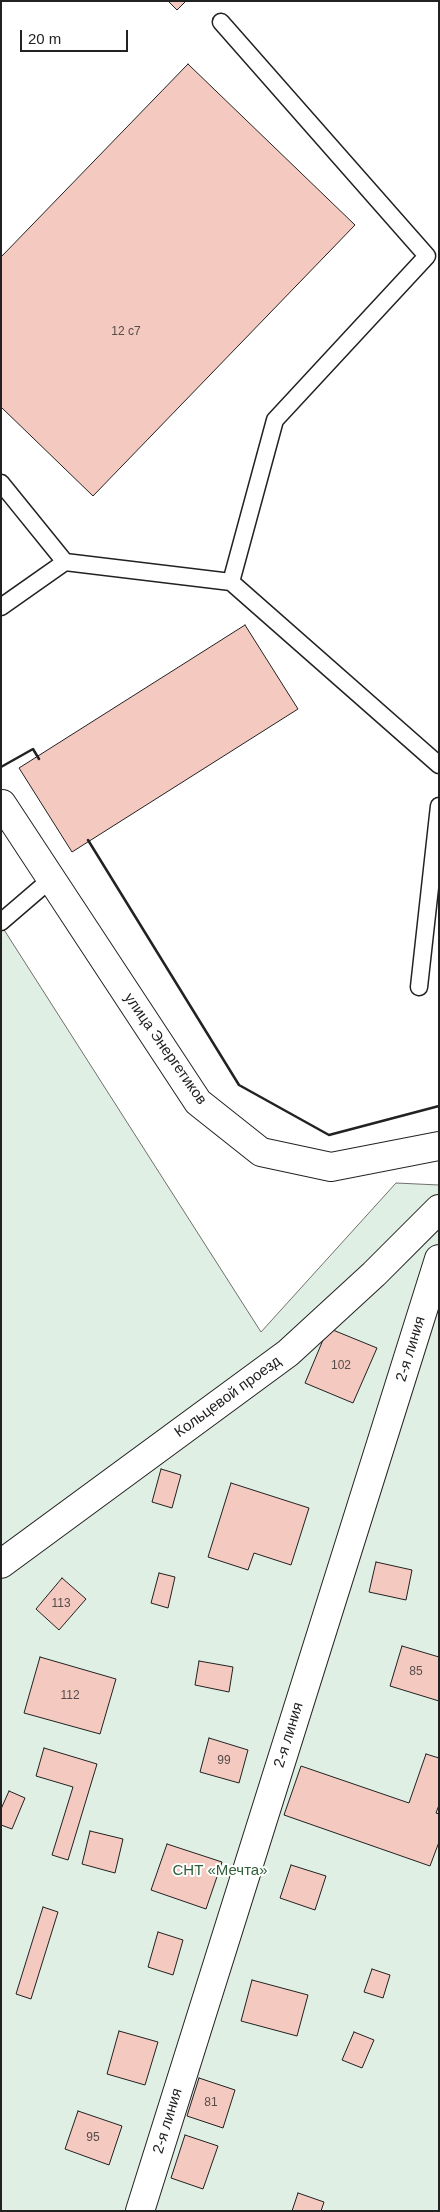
<!DOCTYPE html>
<html>
<head>
<meta charset="utf-8">
<style>
  body { margin:0 }
  #map { position:relative; width:440px; height:2212px; overflow:hidden; background:#fff; font-family:Helvetica,sans-serif }
  canvas { display:block }
  .frame { position:absolute; inset:0; border:2px solid #222; pointer-events:none }
  .scale { position:absolute; left:20px; top:30px; width:108px; height:22px; box-sizing:border-box; border:2px solid #222; border-top:0; padding-left:6px; font-size:15px; line-height:18px; white-space:nowrap; color:#222; -webkit-text-stroke:4px #fff; paint-order:stroke }
</style>
</head>
<body>
<div id="map">
<canvas width="440" height="2212"></canvas>
<div class="frame"></div>
<div class="scale">20 m</div>
</div>
<script>
const c = document.querySelector('canvas').getContext('2d');
c.lineJoin = 'round';
function paint(path, color) { c.fillStyle = color; c.fill(path, 'evenodd'); }
const toPath = rows => new Path2D(rows.map(r => 'M' + r).join(''));
function stroke(path, color, width, dash) { c.strokeStyle = color; c.lineWidth = width; c.lineCap = dash ? 'butt' : 'round'; c.setLineDash(dash || []); c.stroke(path); }
function drawText(font, color, halo, rows, align = 'center') {
  c.font = font + ' Helvetica,sans-serif'; c.lineWidth = 4; c.setLineDash([]); c.textBaseline = 'middle'; c.strokeStyle = halo; c.fillStyle = color; for (const [text, x, y, turn = 0] of rows) {
    c.save(); c.translate(x, y); c.rotate((+turn || 0) * Math.PI / 180); c.textAlign = isNaN(turn) ? turn : align; if (halo) c.strokeText(text, 0, 0); c.fillText(text, 0, 0); c.restore();
  }
}
const green = toPath([
  [1,925,261,1332,396,1183,439,1185,439,2211,1,2211,1,925]
]);
paint(green, '#e0efe3');
stroke(green, '#6f6f6f', 1);
const building = toPath([
  [168,1,186,1,177,10,168,1],
  [188,64,355,225,93,496,1,407,1,257,188,64],
  [245,625,298,709,72,852,19,768,245,625],
  [328,1328,377,1348,353,1403,305,1383,328,1328],
  [161,1469,181,1475,172,1508,152,1502,161,1469],
  [231,1483,309,1508,291,1565,254,1553,248,1570,208,1557,231,1483],
  [376,1562,412,1570,406,1600,369,1592,376,1562],
  [159,1573,175,1577,168,1608,151,1603,159,1573],
  [62,1578,86,1599,59,1630,36,1609,62,1578],
  [402,1646,439,1657,439,1701,390,1686,402,1646],
  [40,1657,116,1679,100,1734,24,1713,40,1657],
  [199,1661,233,1667,229,1692,195,1685,199,1661],
  [209,1738,248,1750,239,1783,200,1772,209,1738],
  [44,1748,97,1764,68,1860,52,1855,73,1787,36,1776,44,1748],
  [426,1754,439,1758,439,1805,436,1813,439,1814,439,1842,430,1866,284,1815,301,1766,409,1803,426,1754],
  [9,1791,25,1798,12,1829,1,1825,1,1809,9,1791],
  [90,1831,123,1839,115,1873,82,1864,90,1831],
  [167,1844,222,1862,206,1909,151,1890,167,1844],
  [291,1865,326,1876,315,1910,280,1898,291,1865],
  [43,1907,58,1912,31,1999,16,1994,43,1907],
  [158,1932,183,1940,173,1975,148,1967,158,1932],
  [372,1969,390,1975,383,1998,364,1992,372,1969],
  [252,1980,308,1995,297,2036,241,2021,252,1980],
  [119,2031,158,2042,145,2085,107,2074,119,2031],
  [354,2032,374,2040,362,2068,342,2060,354,2032],
  [199,2078,235,2090,223,2128,187,2116,199,2078],
  [78,2111,122,2126,109,2165,65,2149,78,2111],
  [185,2135,218,2146,203,2189,171,2178,185,2135],
  [298,2193,324,2202,321,2211,292,2211,298,2193]
]);
paint(building, '#f3c9c0');
stroke(building, '#222', 1);
const service = toPath([
  [1,483,65,562],
  [231,582,439,765],
  [1,607,65,562,231,582,275,420,427,256,221,22],
  [1,922,51,879],
  [419,987,439,806]
]);
const minor = toPath([
  [2,804,198,1102,261,1152,331,1167,439,1146],
  [1,1564,288,1353,374,1274,439,1209],
  [140,2211,439,1259]
]);
stroke(service, '#222', 19);
stroke(minor, '#222', 30);
stroke(service, '#fff', 16);
stroke(minor, '#fff', 28);
stroke(toPath([
  [1,767,33,749,39,759],
  [88,840,239,1085,329,1135,439,1106]
]), '#222', 2.5);
drawText('12px', '#564c4a', null, [
  ["12 с7",126,332],
  ["102",341,1366],
  ["113",61,1604],
  ["85",416,1672],
  ["112",70,1696],
  ["99",224,1761],
  ["81",211,2103],
  ["95",93,2138]
]);
drawText('15px', '#222', '#fff', [
  ["улица Энергетиков",165,1049,55],
  ["2-я линия",411,1349,-73],
  ["Кольцевой проезд",228,1397,-36],
  ["2-я линия",289,1735,-73],
  ["2-я линия",168,2121,-73]
]);
drawText('15px', '#2f5e38', '#fff', [
  ["СНТ «Мечта»",220,1871]
]);
</script>
</body>
</html>
